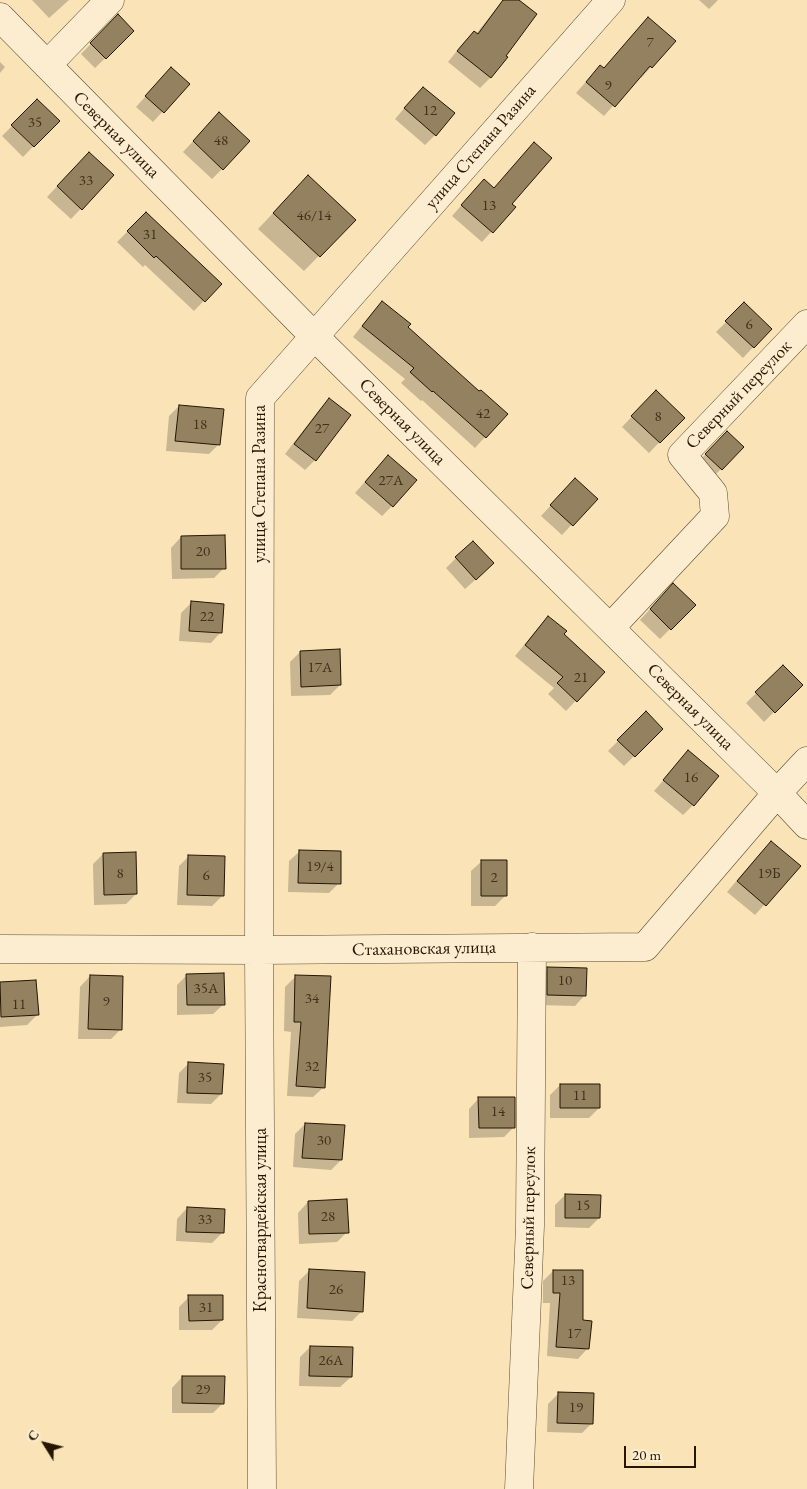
<!DOCTYPE html>
<html>
<head>
<meta charset="utf-8">
<style>
  body { margin:0 }
  #map { position:relative; width:807px; height:1489px; overflow:hidden; background:#fae4b7; font-family:"EB Garamond",serif }
  canvas { display:block }
  .north { position:absolute; left:20px; top:1419px; width:50px; height:50px; -webkit-text-stroke:4px #fcedd0; paint-order:stroke; rotate:306deg; font-size:14px; font-weight:700; line-height:20px; text-align:center; color:#251602 }
  .north::after { content:''; display:block; margin:auto; width:18px; height:22px; background:#251602; clip-path:polygon(50% 0,100% 100%,50% 72%,0 100%) }
  .scale { position:absolute; left:624px; top:1446px; width:72px; height:22px; box-sizing:border-box; border:2px solid #251602; border-top:0; padding-left:6px; font-size:15px; line-height:18px; white-space:nowrap; color:#251602; -webkit-text-stroke:4px #fcedd0; paint-order:stroke }
</style>
</head>
<body>
<div id="map">
<canvas width="807" height="1489"></canvas>
<div class="north">С</div>
<div class="scale">20 m</div>
</div>
<script>
const c = document.querySelector('canvas').getContext('2d');
c.lineJoin = 'round';
function paint(path, color) { c.fillStyle = color; c.fill(path, 'evenodd'); }
const toPath = rows => new Path2D(rows.map(r => 'M' + r).join(''));
function stroke(path, color, width, dash) { c.strokeStyle = color; c.lineWidth = width; c.lineCap = dash ? 'butt' : 'round'; c.setLineDash(dash || []); c.stroke(path); }
function drawText(font, color, halo, rows, align = 'center') {
  c.font = font + ' "EB Garamond",serif'; c.lineWidth = 4; c.setLineDash([]); c.textBaseline = 'middle'; c.strokeStyle = halo; c.fillStyle = color; for (const [text, x, y, turn = 0] of rows) {
    c.save(); c.translate(x, y); c.rotate((+turn || 0) * Math.PI / 180); c.textAlign = isNaN(turn) ? turn : align; if (halo) c.strokeText(text, 0, 0); c.fillText(text, 0, 0); c.restore();
  }
}
paint(toPath([
  [32,0,69,0,49,18],
  [503,0,517,0,490,78,480,88,448,62,464,42,474,32,476,34],
  [699,0,718,0,709,9],
  [118,16,133,31,95,68,81,54],
  [638,29,674,42,641,78,639,76,604,116,576,93,590,77,603,69],
  [0,62,5,67,0,73],
  [161,79,188,84,153,122,136,107],
  [413,98,435,135,425,145,395,119],
  [37,101,58,121,23,157,2,136],
  [209,124,222,169,212,179,183,152],
  [79,163,113,175,71,219,47,197],
  [474,191,510,204,514,207,482,242,452,216],
  [293,192,354,220,304,271,258,229],
  [146,213,220,284,194,311,145,265,143,267,117,242],
  [382,303,407,327,479,393,506,414,475,448,422,400,421,401,401,383,405,379,353,337,372,313],
  [744,304,770,329,743,358,716,332],
  [656,391,683,418,649,453,622,427],
  [329,400,315,460,305,470,285,454,319,410],
  [179,406,219,444,209,454,166,451,169,416],
  [727,433,721,469,711,479,696,464],
  [378,467,392,506,382,516,355,493],
  [565,490,596,499,562,535,541,516],
  [181,537,224,568,214,578,172,579,171,548],
  [456,558,483,573,465,589,446,568],
  [663,595,694,605,660,639,640,620],
  [191,603,221,632,211,643,179,641,181,613],
  [549,618,563,634,603,672,566,711,548,694,554,688,515,656,538,628],
  [300,652,340,685,330,695,291,696,290,662],
  [783,667,801,685,764,722,746,703],
  [646,713,661,729,624,766,608,751],
  [688,752,693,805,683,815,654,791],
  [300,851,339,883,329,893,288,892,289,861],
  [761,852,799,866,755,915,727,892],
  [103,854,136,894,126,904,94,905,93,864],
  [189,856,224,858,222,896,212,906,177,905,179,866],
  [482,861,505,896,495,906,471,906,471,871],
  [548,969,585,995,575,1006,538,1005,538,979],
  [187,975,224,1004,213,1014,177,1015,177,985],
  [90,976,121,1029,111,1039,78,1039,80,987],
  [295,977,324,1087,313,1097,287,1096,291,1032,284,1031,285,987],
  [35,981,37,1015,27,1025,0,1027,0,984],
  [189,1063,221,1094,211,1104,177,1103,179,1073],
  [560,1085,599,1108,589,1118,550,1118,550,1095],
  [479,1098,514,1127,504,1137,469,1138,469,1109],
  [305,1124,341,1160,331,1170,293,1167,295,1134],
  [565,1195,599,1218,589,1228,555,1227,555,1205],
  [308,1202,347,1232,337,1242,299,1244,298,1213],
  [187,1208,223,1232,212,1243,176,1241,177,1219],
  [310,1270,362,1311,352,1321,297,1318,299,1281],
  [553,1271,582,1322,588,1348,578,1359,547,1356,550,1303,543,1303,543,1281],
  [189,1297,222,1320,212,1330,179,1330,179,1307],
  [310,1347,351,1377,340,1387,299,1386,300,1357],
  [182,1377,223,1403,213,1413,172,1413,172,1388],
  [558,1394,592,1423,582,1433,547,1432,548,1404]
]), '#0003');
const building = toPath([
  [503,0,519,0,537,14,506,56,508,57,491,78,457,51,474,31,478,34,503,0],
  [118,14,134,31,106,59,90,43,118,14],
  [648,17,676,41,652,68,650,66,615,107,586,82,600,65,604,68,648,17],
  [171,67,190,84,164,113,145,96,171,67],
  [423,87,455,113,436,136,404,108,423,87],
  [37,99,60,121,34,147,11,125,37,99],
  [219,112,250,141,223,170,193,141,219,112],
  [534,142,552,158,512,204,516,207,493,233,461,205,484,179,494,188,534,142],
  [89,152,114,175,82,210,57,186,89,152],
  [308,175,356,220,320,257,273,213,308,175],
  [146,212,222,284,205,302,156,256,154,258,127,231,146,212],
  [382,301,411,324,408,327,479,391,481,390,508,414,486,438,433,391,432,392,410,372,414,368,362,326,382,301],
  [744,302,772,329,754,348,725,321,744,302],
  [656,390,685,418,660,443,631,416,656,390],
  [329,398,351,415,316,461,294,444,329,398],
  [179,405,224,409,220,445,175,441,179,405],
  [727,431,744,447,722,470,705,454,727,431],
  [388,455,417,480,393,507,365,482,388,455],
  [575,478,598,499,573,526,550,505,575,478],
  [225,535,226,569,181,569,181,536,225,535],
  [473,541,494,563,476,580,455,557,473,541],
  [673,583,696,605,671,630,650,609,673,583],
  [191,601,224,604,222,633,189,631,191,601],
  [548,616,567,631,564,634,605,672,577,702,557,683,563,677,525,645,548,616],
  [340,649,341,685,301,687,300,651,340,649],
  [783,665,803,685,775,713,755,692,783,665],
  [646,711,663,729,635,757,617,740,646,711],
  [688,750,719,776,694,806,663,780,688,750],
  [771,841,801,866,766,906,737,881,771,841],
  [299,850,341,851,341,884,298,883,299,850],
  [136,852,137,894,104,895,103,853,136,852],
  [188,855,225,856,224,896,187,895,188,855],
  [481,860,507,860,507,896,481,896,481,860],
  [547,967,587,968,586,996,547,995,547,967],
  [224,973,225,1005,187,1005,186,974,224,973],
  [90,975,123,976,122,1030,88,1029,90,975],
  [295,975,331,976,325,1088,296,1086,301,1022,294,1022,295,975],
  [36,980,39,1015,1,1017,0,982,36,980],
  [188,1062,224,1064,222,1094,187,1093,188,1062],
  [560,1084,600,1084,600,1108,560,1108,560,1084],
  [478,1097,515,1097,515,1128,479,1128,478,1097],
  [305,1123,345,1125,342,1160,302,1158,305,1123],
  [565,1194,601,1195,600,1218,565,1218,565,1194],
  [347,1199,349,1233,309,1234,308,1201,347,1199],
  [187,1207,225,1209,224,1233,186,1232,187,1207],
  [309,1269,365,1272,363,1312,307,1308,309,1269],
  [553,1270,583,1270,583,1320,592,1321,589,1349,556,1347,560,1293,553,1293,553,1270],
  [188,1295,223,1295,223,1320,189,1321,188,1295],
  [310,1346,353,1347,352,1377,309,1376,310,1346],
  [182,1376,225,1376,224,1404,182,1403,182,1376],
  [558,1392,594,1393,593,1424,557,1423,558,1392]
]);
paint(building, '#948160');
stroke(building, '#251602', 1);
const minor = toPath([
  [0,17,314,336,777,793,807,825],
  [47,65,110,0],
  [610,628,715,516,713,493,682,455,807,324],
  [0,949,259,950,645,947,777,793,807,761],
  [262,1489,259,950,260,398,611,0],
  [519,1489,530,1226,532,947]
]);
stroke(minor, '#5a4a2f', 29);
stroke(minor, '#fcedd0', 28);
drawText('15px', '#41311a', null, [
  ["7",650,43],
  ["9",608,86],
  ["12",430,111],
  ["35",35,123],
  ["48",221,141],
  ["33",86,181],
  ["13",489,206],
  ["46/14",314,216],
  ["31",150,235],
  ["6",749,325],
  ["42",483,414],
  ["8",658,417],
  ["18",200,425],
  ["27",322,429],
  ["27А",391,481],
  ["20",203,552],
  ["22",207,617],
  ["17А",320,668],
  ["21",581,678],
  ["16",691,778],
  ["19/4",320,867],
  ["8",120,874],
  ["19Б",769,874],
  ["6",206,876],
  ["2",494,878],
  ["10",565,981],
  ["35А",206,989],
  ["34",312,999],
  ["9",106,1002],
  ["11",19,1005],
  ["32",312,1067],
  ["35",205,1078],
  ["11",580,1096],
  ["14",498,1112],
  ["30",324,1141],
  ["15",583,1206],
  ["28",328,1217],
  ["33",205,1220],
  ["13",568,1281],
  ["26",336,1290],
  ["31",206,1308],
  ["17",574,1334],
  ["26А",331,1361],
  ["29",203,1390],
  ["19",576,1408]
]);
drawText('18px', '#251602', '#fcedd0', [
  ["Северная улица",116,135,45],
  ["улица Степана Разина",481,147,-49],
  ["Северный переулок",739,395,-46],
  ["Северная улица",402,422,45],
  ["улица Степана Разина",260,484,-90],
  ["Северная улица",690,707,45],
  ["Стахановская улица",424,949,-1],
  ["Северный переулок",529,1218,-89],
  ["Красногвардейская улица",261,1220,-90]
]);
</script>
</body>
</html>
